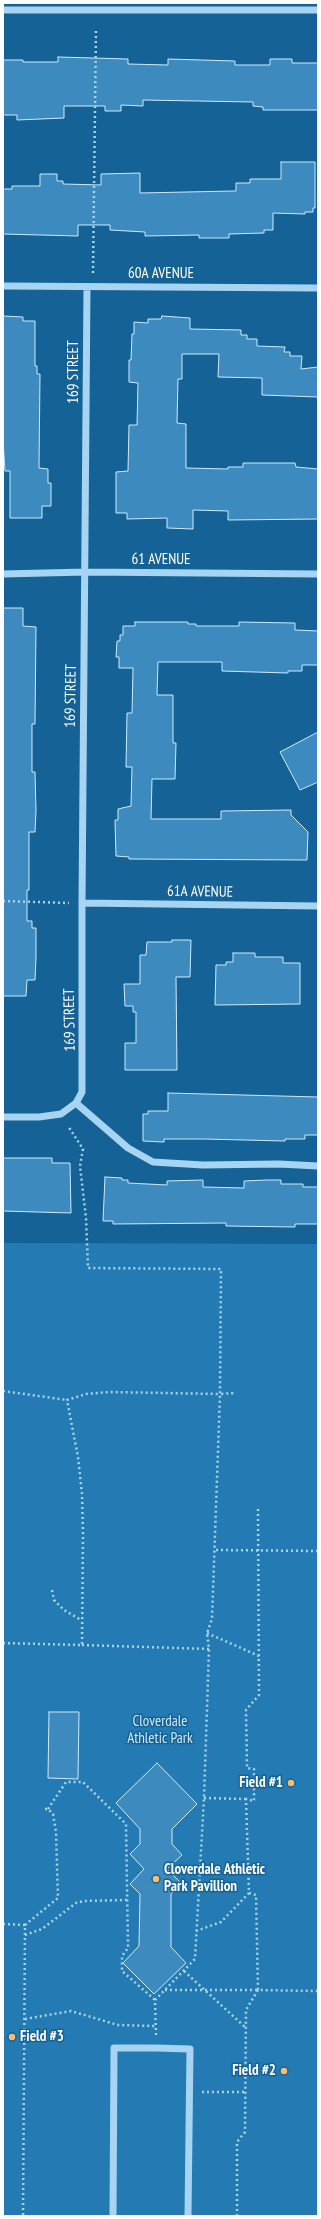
<!DOCTYPE html>
<html>
<head>
<meta charset="utf-8">
<style>
  body { margin:0 }
  #map { position:relative; width:321px; height:2219px; overflow:hidden; background:#156296; font-family:"PT Sans Narrow",sans-serif }
  canvas { display:block }
  .frame { position:absolute; inset:0; border:4px solid #fff; pointer-events:none }
</style>
</head>
<body>
<div id="map">
<canvas width="321" height="2219"></canvas>
<div class="frame"></div>
</div>
<script>
const c = document.querySelector('canvas').getContext('2d');
c.lineJoin = 'round';
function paint(path, color) { c.fillStyle = color; c.fill(path, 'evenodd'); }
const toPath = rows => new Path2D(rows.map(r => 'M' + r).join(''));
function stroke(path, color, width, dash) { c.strokeStyle = color; c.lineWidth = width; c.lineCap = dash ? 'butt' : 'round'; c.setLineDash(dash || []); c.stroke(path); }
function drawText(font, color, halo, rows, align = 'center') {
  c.font = font + ' "PT Sans Narrow",sans-serif'; c.lineWidth = 3; c.setLineDash([]); c.textBaseline = 'middle'; c.strokeStyle = halo; c.fillStyle = color; for (const [text, x, y, turn = 0] of rows) {
    c.save(); c.translate(x, y); c.rotate((+turn || 0) * Math.PI / 180); c.textAlign = isNaN(turn) ? turn : align; if (halo) c.strokeText(text, 0, 0); c.fillText(text, 0, 0); c.restore();
  }
}
paint(toPath([
  [3,1243,318,1244,318,2216,3,2216]
]), '#247bb3');
const building = toPath([
  [58,57,128,59,128,64,168,65,168,59,235,61,235,65,270,65,270,59,292,59,292,63,318,63,318,110,263,110,263,107,253,106,253,102,143,100,143,106,121,105,121,111,105,111,105,106,64,106,64,118,17,120,17,115,3,115,3,60,23,60,23,62,58,62,58,57],
  [281,162,315,162,315,208,313,208,313,212,305,212,305,214,273,213,273,230,264,230,264,233,229,234,229,238,199,238,199,235,145,236,145,232,110,230,110,225,78,225,78,236,3,234,3,189,12,189,12,186,40,186,40,174,57,174,57,181,63,181,63,184,101,185,101,174,140,173,140,193,233,191,236,191,236,183,250,183,250,179,281,179,281,162],
  [3,316,23,317,23,321,35,321,35,366,37,366,37,374,40,374,39,468,48,469,48,483,51,483,51,506,42,506,42,518,10,518,10,471,5,471,3,440,3,316],
  [162,316,190,318,190,329,241,330,241,335,247,335,247,339,257,339,257,346,285,347,284,352,290,352,290,356,302,356,301,369,318,367,318,397,262,395,262,378,218,377,219,354,182,354,182,379,178,379,177,423,186,424,186,468,228,469,228,467,243,467,243,463,295,463,296,467,318,469,318,519,228,520,228,511,193,510,193,529,167,528,167,518,127,519,127,513,116,513,116,472,128,471,129,425,137,425,138,383,129,382,129,360,131,360,132,334,134,334,134,322,148,323,148,319,161,319,162,316],
  [3,608,23,608,23,626,36,627,35,724,32,724,32,772,35,772,36,811,35,832,29,832,29,890,27,890,27,921,32,921,32,928,36,928,36,958,35,980,27,980,26,996,3,996,3,608],
  [135,622,188,622,188,624,196,624,196,626,239,626,239,622,295,623,295,630,318,631,318,665,302,665,302,671,288,671,288,673,222,671,222,662,158,662,157,695,173,695,173,743,176,743,175,779,152,779,151,819,221,819,221,811,291,810,291,815,308,832,307,860,129,859,129,857,116,856,115,820,118,820,118,809,131,806,132,767,126,767,127,713,132,713,133,668,119,668,119,657,116,657,117,641,120,641,120,635,123,635,123,626,135,626,135,622],
  [318,732,318,782,300,790,280,752,318,732],
  [172,940,191,940,190,977,176,977,177,1070,125,1070,125,1043,136,1043,136,1012,133,1012,133,1006,125,1006,124,984,140,984,140,955,146,955,147,942,172,942,172,940],
  [233,953,255,953,255,957,283,957,283,963,300,963,300,1004,215,1005,216,965,226,965,226,962,233,962,233,953],
  [168,1093,318,1097,318,1135,305,1135,305,1139,285,1139,285,1141,204,1139,164,1139,164,1142,143,1141,143,1114,148,1114,148,1111,168,1111,168,1093],
  [3,1158,52,1158,52,1163,70,1163,71,1213,3,1211,3,1158],
  [105,1177,122,1178,122,1180,128,1180,128,1183,167,1185,167,1181,203,1180,203,1187,244,1188,244,1181,266,1180,281,1180,281,1184,303,1184,303,1187,318,1187,318,1224,295,1224,295,1227,226,1226,226,1223,113,1224,113,1221,103,1221,105,1177],
  [49,1712,79,1712,78,1779,48,1778,49,1712],
  [157,1763,197,1804,172,1829,172,1844,182,1855,167,1869,182,1884,171,1894,171,1947,186,1963,154,1994,123,1963,139,1946,140,1894,130,1884,144,1869,130,1854,140,1844,140,1829,116,1803,157,1763]
]);
paint(building, '#3d8bbe');
stroke(building, '#ceeafc', 1);
stroke(toPath([
  [93,273,96,28],
  [3,901,69,903],
  [3,1391,67,1400],
  [216,1550,318,1551],
  [52,1590,54,1600,64,1610,81,1620],
  [207,1633,259,1656],
  [3,1643,82,1645,83,1533,82,1494,78,1457,67,1400,86,1394,110,1392,220,1394,221,1269,88,1268,86,1218,80,1166,83,1149,68,1126],
  [82,1645,209,1649],
  [204,1798,246,1799],
  [48,1809,66,1782,83,1782,126,1824,128,1948,122,1956,122,1971,155,2000],
  [249,1893,256,1895,258,1990,318,1991],
  [3,1924,25,1925,23,2216],
  [25,1925,58,1898,56,1832,53,1814,48,1809,43,1809],
  [196,1931,221,1922,249,1893,246,1799,254,1801,254,1769,247,1768,246,1710,259,1695,258,1508],
  [25,1935,42,1929,76,1903,84,1901,127,1900],
  [184,1971,245,2027],
  [165,1990,258,1990],
  [25,2019,71,2011,118,2025,155,2026],
  [156,2035,155,2000,195,1959,204,1798,209,1649,207,1633,212,1619,220,1394,236,1393],
  [202,2092,245,2092],
  [237,2216,237,2142,245,2132,246,2010,258,1990]
]), '#a6d4f2', 2.5, [2, 3]);
stroke(toPath([
  [3,10,318,10],
  [3,286,318,288],
  [3,574,86,572,318,574],
  [82,903,318,906],
  [76,1103,128,1148,153,1162,203,1165,279,1164,318,1166],
  [3,1117,39,1117,61,1114,76,1103,82,1092,82,903,87,287],
  [113,2216,114,2048,156,2048,190,2049,188,2216]
]), '#a6d4f2', 7);
for (const [x, y, r, color] of [
  [291,1783,4,"#ffbb67"],
  [156,1879,4,"#ffbb67"],
  [12,2037,4,"#ffbb67"],
  [284,2071,4,"#ffbb67"]
]) { const dot = new Path2D(); dot.arc(x, y, r, 0, 2 * Math.PI); c.fillStyle = color; c.fill(dot); stroke(dot, '#156296', 1.5); }
drawText('15px', '#fff', '#156296', [
  ["60A AVENUE",161,274],
  ["169 STREET",74,372,-90],
  ["61 AVENUE",161,560],
  ["169 STREET",71,696,-89],
  ["61A AVENUE",200,892,1],
  ["169 STREET",70,1020,-91]
]);
drawText('15px', '#ceeafc', '#156296', [
  ["Cloverdale",160,1722],
  ["Athletic Park",160,1739]
]);
drawText('bold 15px', '#fff', '#156296', [
  ["Field #1",283,1783],
  ["Cloverdale Athletic",164,1870,"left"],
  ["Park Pavillion",164,1887,"left"],
  ["Field #3",20,2037,"left"],
  ["Field #2",276,2071]
], 'right');
</script>
</body>
</html>
